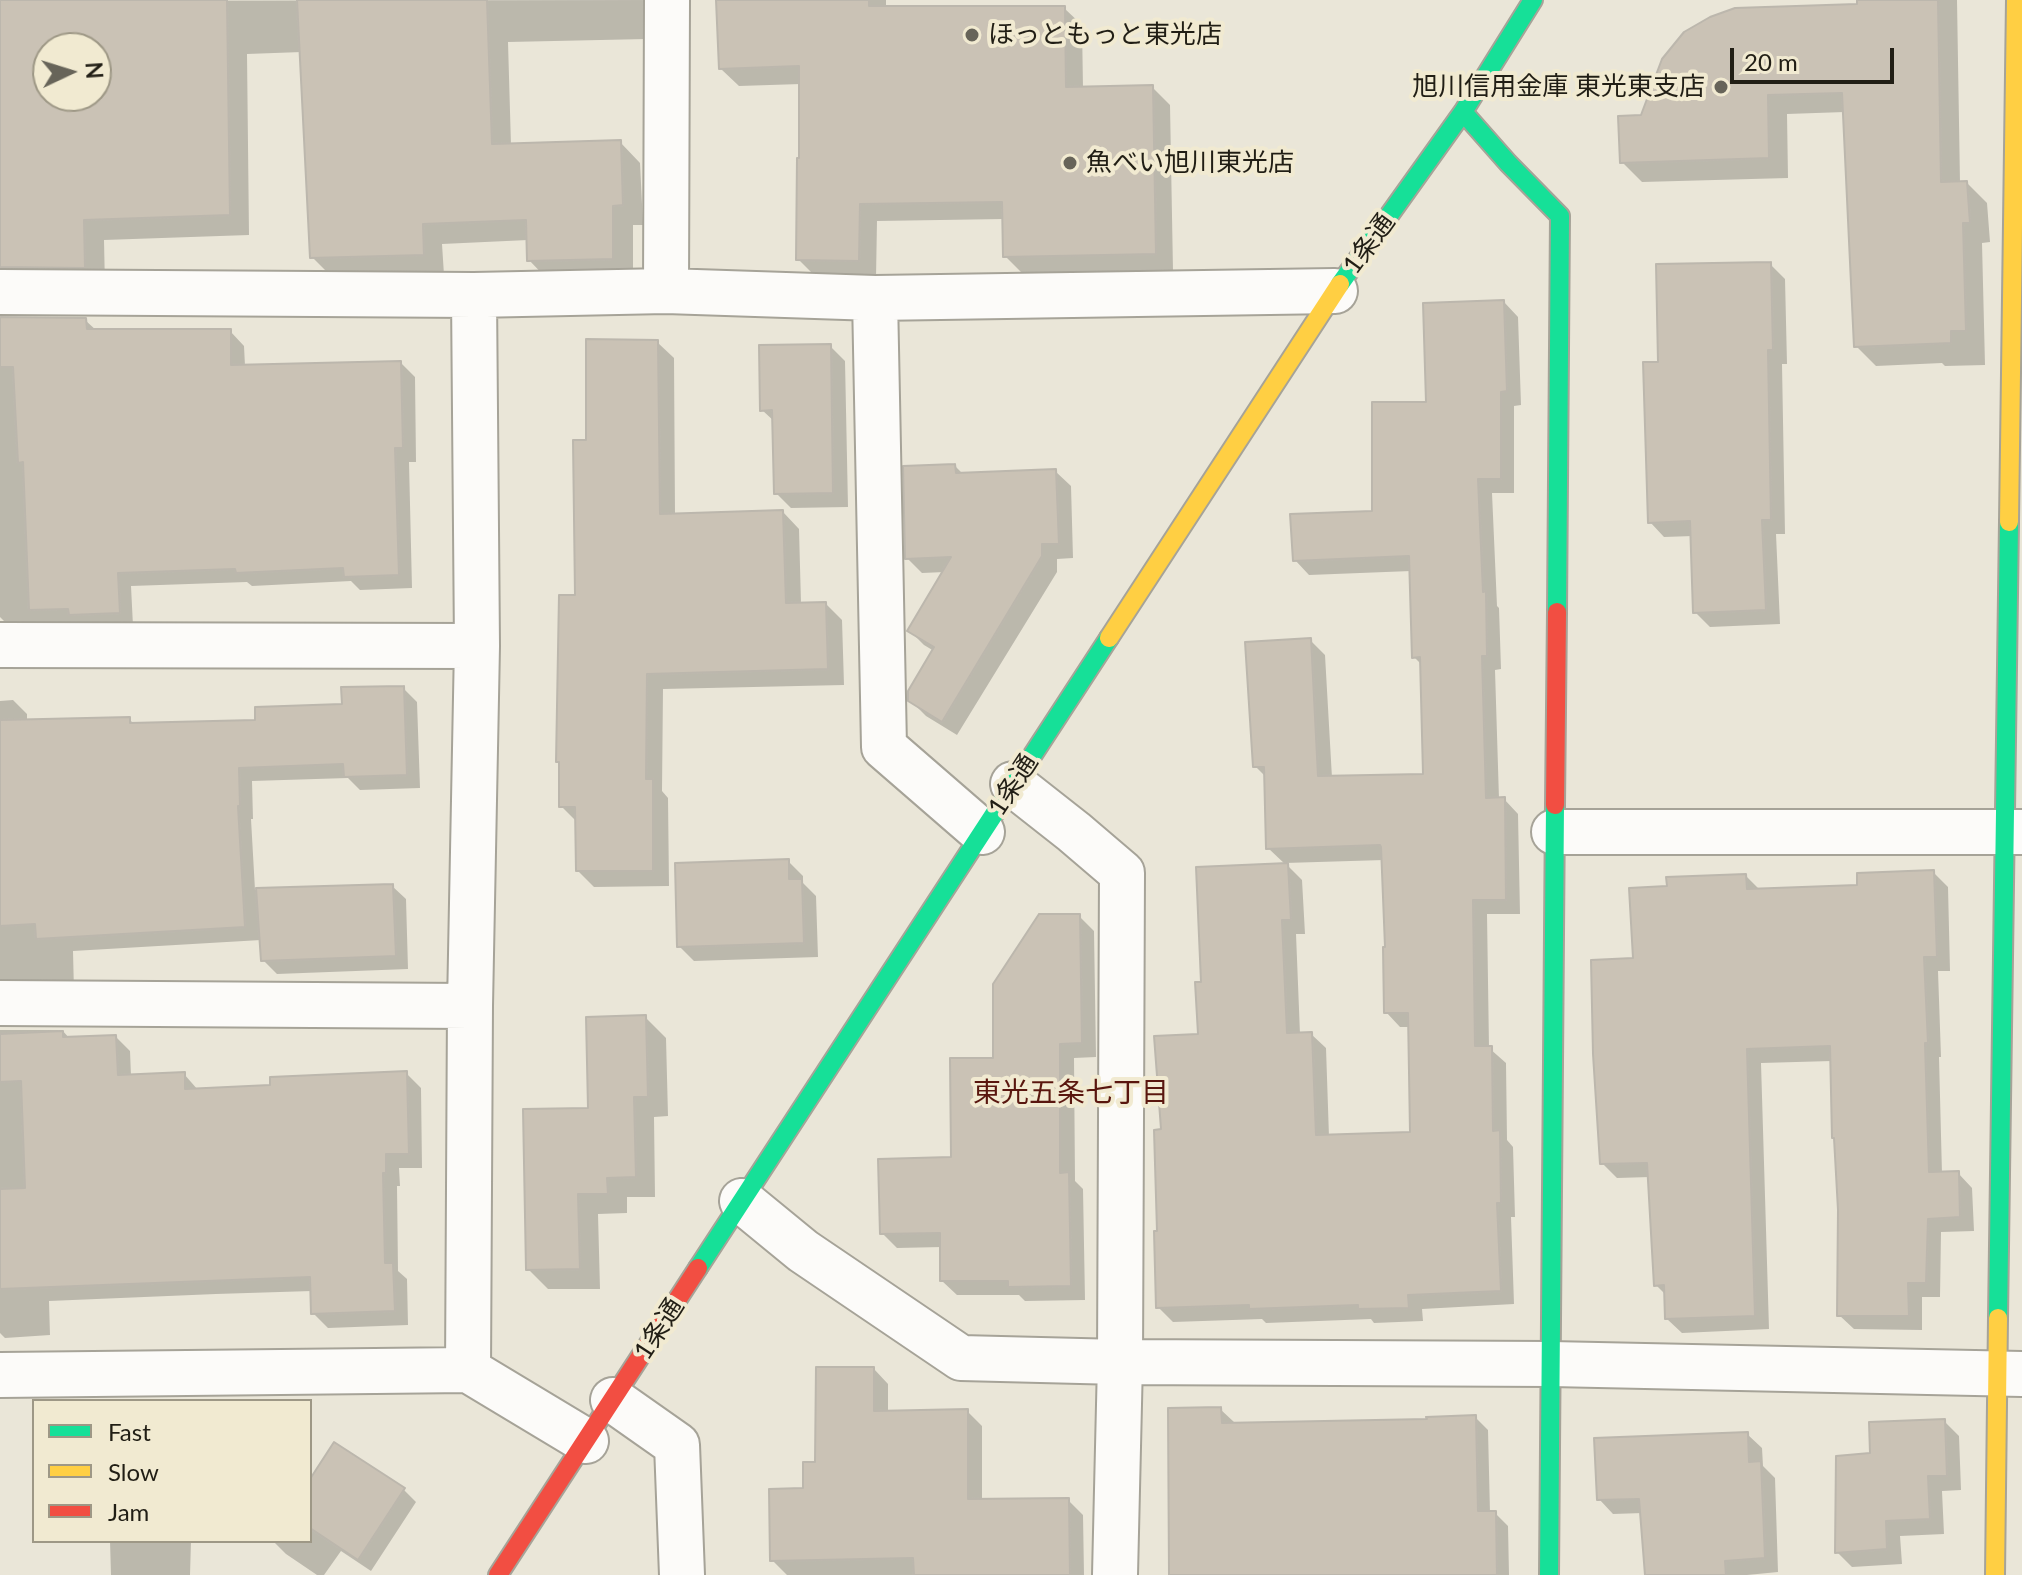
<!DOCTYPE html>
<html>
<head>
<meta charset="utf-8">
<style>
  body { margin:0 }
  #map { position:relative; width:2022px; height:1575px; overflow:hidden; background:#eae6d8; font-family:Lato,sans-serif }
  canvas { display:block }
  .legend { position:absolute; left:32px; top:1399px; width:280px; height:144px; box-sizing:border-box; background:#f1ead1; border:2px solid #9e9886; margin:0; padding:10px 14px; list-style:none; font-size:24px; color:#211e15 }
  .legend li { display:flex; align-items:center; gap:16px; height:40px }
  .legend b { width:40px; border:2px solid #9e9886 }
  .north { position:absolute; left:32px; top:32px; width:80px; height:80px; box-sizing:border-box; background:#f1ead1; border:2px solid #9e9886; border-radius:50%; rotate:86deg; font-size:22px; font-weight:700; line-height:32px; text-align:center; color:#211e15 }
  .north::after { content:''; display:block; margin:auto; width:28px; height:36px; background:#676459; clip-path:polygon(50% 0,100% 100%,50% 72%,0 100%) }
  .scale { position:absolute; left:1730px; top:48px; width:164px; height:36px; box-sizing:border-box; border:4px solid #211e15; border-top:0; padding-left:10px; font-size:24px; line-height:28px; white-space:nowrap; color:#211e15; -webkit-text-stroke:6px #f1ead1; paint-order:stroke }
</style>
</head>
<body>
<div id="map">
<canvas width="2022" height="1575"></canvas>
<ul class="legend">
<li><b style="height:10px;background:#16e098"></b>Fast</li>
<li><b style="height:10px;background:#ffcf43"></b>Slow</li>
<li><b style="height:10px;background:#f24e42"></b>Jam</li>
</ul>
<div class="north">N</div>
<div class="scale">20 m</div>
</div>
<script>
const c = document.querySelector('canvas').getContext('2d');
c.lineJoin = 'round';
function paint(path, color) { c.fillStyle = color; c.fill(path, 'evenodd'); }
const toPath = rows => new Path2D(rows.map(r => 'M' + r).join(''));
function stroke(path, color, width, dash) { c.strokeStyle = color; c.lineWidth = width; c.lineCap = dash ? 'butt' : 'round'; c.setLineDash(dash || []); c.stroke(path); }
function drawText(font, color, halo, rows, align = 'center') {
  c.font = font + ' Lato,"Noto Sans JP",sans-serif'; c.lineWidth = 8; c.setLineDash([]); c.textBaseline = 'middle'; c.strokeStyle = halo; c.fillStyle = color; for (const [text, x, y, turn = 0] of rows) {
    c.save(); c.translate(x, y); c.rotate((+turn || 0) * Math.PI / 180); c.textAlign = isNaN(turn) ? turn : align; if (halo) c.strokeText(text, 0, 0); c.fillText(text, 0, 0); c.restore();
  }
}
paint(toPath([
  [646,0,647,39,508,42,511,146,620,142,640,163,643,225,633,225,633,279,549,281,529,260,528,240,442,244,444,275,333,278,312,257,302,52,247,54,249,235,104,240,105,287,0,279,0,1],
  [48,48,96,48,96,96,48,96],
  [718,0,886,0,886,8,1064,8,1082,25,1083,89,1152,87,1170,105,1173,271,1023,274,1005,256,1004,219,877,221,876,278,816,277,798,259,801,160,801,84,739,86,721,69],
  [1859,0,1957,0,1960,183,1967,183,1987,203,1990,242,1982,243,1985,365,1945,366,1942,363,1876,366,1856,346,1845,112,1787,114,1788,178,1642,182,1622,162,1642,117,1859,6],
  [1770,264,1785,279,1787,364,1782,364,1785,534,1776,534,1780,624,1710,627,1695,612,1693,536,1664,537,1650,522,1660,364],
  [1504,302,1518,317,1521,405,1514,406,1514,493,1492,493,1497,606,1499,608,1501,669,1495,670,1499,799,1504,799,1518,814,1520,914,1487,914,1489,1048,1506,1063,1507,1140,1513,1147,1515,1217,1511,1217,1514,1304,1422,1309,1423,1321,1374,1323,1371,1319,1266,1323,1262,1319,1173,1322,1158,1307,1163,1131,1200,1036,1203,984,1286,865,1268,848,1266,777,1255,766,1310,640,1325,655,1332,778,1425,776,1422,665,1414,657,1411,571,1309,575,1295,560,1374,513,1428,404],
  [1384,860,1387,949,1386,1012,1400,1027,1411,1027,1412,1134,1329,1137,1326,1048,1311,1034,1300,1034,1296,934,1305,934,1302,880,1285,863],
  [0,319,85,320,97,331,230,331,244,346,245,366,401,363,415,377,416,462,409,462,412,588,360,590,351,581,252,586,247,582,131,586,133,626,85,628,79,622,8,625,0,617],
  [657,342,674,358,675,515,783,512,799,529,801,604,826,604,842,620,844,685,663,689,662,791,668,798,669,886,594,887,578,871,577,822,561,806,588,442],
  [830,346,845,361,848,507,791,508,776,493,775,422,762,410],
  [955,466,964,475,1055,471,1071,486,1073,558,1057,559,1057,572,957,735,926,716,910,700,934,651,924,645,909,630,945,572,922,573,907,558],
  [403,688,417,702,420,788,360,790,348,778,252,781,253,819,251,819,255,890,392,886,406,899,408,969,277,974,263,960,261,940,73,951,74,992,0,997,0,701,13,700,27,714,27,722,129,719,135,725,258,722,344,706],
  [788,861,803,876,803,883,816,896,818,957,694,961,679,946],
  [1933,872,1948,887,1950,971,1938,971,1941,1057,1939,1057,1942,1174,1958,1173,1972,1188,1974,1231,1941,1232,1940,1297,1922,1297,1922,1330,1854,1329,1839,1315,1840,1210,1832,1061,1761,1063,1769,1329,1682,1333,1667,1319,1666,1295,1656,1285,1650,1177,1617,1178,1602,1163,1635,960,1669,888,1746,876,1761,891,1859,887],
  [1079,916,1094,931,1096,1057,1074,1058,1075,1181,1083,1189,1085,1300,1025,1301,1019,1295,957,1295,942,1281,942,1247,897,1248,882,1233,953,1158,995,1060],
  [645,1017,666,1038,668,1116,654,1117,655,1197,627,1197,627,1213,598,1214,600,1289,548,1289,528,1269,590,1110],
  [0,1030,62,1030,70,1039,116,1037,130,1051,131,1076,184,1074,198,1090,272,1087,406,1073,421,1088,422,1168,399,1168,400,1186,397,1186,398,1271,407,1279,408,1325,328,1328,313,1313,312,1291,216,1294,49,1301,50,1335,5,1338,0,1333],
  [874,1369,888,1384,888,1412,967,1411,982,1426,982,1501,1068,1500,1083,1515,1084,1575,787,1575,772,1560,817,1464],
  [1220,1409,1234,1422,1234,1425,1429,1421,1475,1417,1488,1430,1490,1513,1495,1513,1508,1526,1509,1575,1171,1575],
  [1944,1421,1959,1436,1961,1490,1942,1491,1944,1534,1900,1536,1902,1564,1852,1567,1837,1552,1872,1455],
  [1747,1434,1762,1448,1763,1466,1775,1478,1778,1572,1747,1575,1647,1575,1643,1513,1613,1514,1599,1499],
  [334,1445,404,1490,416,1502,371,1571,341,1551,324,1575,317,1575,286,1554,274,1542,310,1541,310,1478,312,1479],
  [110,1541,191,1541,190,1575,111,1575]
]), '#0003');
const building = toPath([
  [0,0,227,0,230,215,84,220,85,268,0,267,0,0],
  [48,48,96,48,96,96,48,96,48,48],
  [297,0,487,0,492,144,621,140,623,205,613,206,613,259,527,261,526,220,423,224,424,255,310,258,297,0],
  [716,0,869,0,869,6,1065,6,1066,87,1153,85,1156,254,1003,257,1002,202,860,204,859,261,796,260,797,158,799,158,799,66,719,69,716,0],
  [1857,0,1938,0,1941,182,1967,181,1970,223,1963,223,1966,331,1951,331,1951,343,1854,347,1842,93,1768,95,1769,158,1620,163,1618,116,1641,115,1662,59,1684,32,1710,17,1735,8,1857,4,1857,0],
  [1771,262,1773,350,1768,350,1771,520,1762,520,1766,610,1693,613,1690,521,1648,523,1643,362,1658,362,1656,264,1771,262],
  [1504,300,1507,391,1501,392,1501,479,1478,479,1483,592,1486,591,1487,656,1482,656,1486,798,1505,797,1506,900,1473,900,1475,1046,1492,1046,1493,1131,1500,1130,1501,1203,1497,1203,1501,1291,1408,1295,1409,1308,1358,1309,1358,1305,1249,1309,1249,1305,1156,1308,1154,1231,1157,1231,1154,1130,1161,1129,1154,1036,1198,1034,1195,982,1201,982,1196,867,1288,863,1291,920,1282,920,1287,1033,1312,1032,1316,1135,1410,1132,1408,1013,1384,1013,1383,947,1385,947,1381,847,1380,845,1266,849,1264,767,1253,767,1245,642,1311,638,1318,776,1423,774,1420,657,1412,658,1409,556,1293,561,1290,514,1372,511,1372,402,1426,402,1423,303,1504,300],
  [0,317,86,318,87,329,231,329,231,365,401,361,403,448,395,448,399,575,344,577,343,568,236,573,235,569,118,573,120,613,69,615,68,609,29,610,23,462,18,463,13,367,0,367,0,317],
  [586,339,658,340,660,514,783,510,786,603,826,602,828,669,647,674,646,779,653,779,653,871,576,871,575,807,559,807,559,762,556,762,559,595,575,595,573,440,586,440,586,339],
  [831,344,833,493,774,494,772,410,760,411,759,345,831,344],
  [955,464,956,473,1056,469,1059,544,1042,544,1042,556,942,722,908,701,908,691,934,647,907,631,951,557,905,559,903,466,955,464],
  [404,686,407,775,344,777,343,764,239,768,240,806,238,806,245,927,36,939,35,924,0,926,0,720,130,717,130,723,255,720,255,707,342,704,341,687,404,686],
  [789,859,789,879,802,879,804,943,677,947,675,863,789,859],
  [1934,870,1937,957,1924,957,1928,1043,1925,1043,1929,1172,1959,1171,1960,1217,1928,1219,1926,1283,1908,1283,1909,1316,1837,1316,1838,1210,1834,1138,1832,1138,1830,1046,1747,1049,1755,1316,1665,1319,1664,1285,1654,1286,1647,1163,1600,1164,1593,1054,1591,960,1633,958,1629,888,1667,886,1666,877,1746,874,1747,889,1857,885,1857,873,1934,870],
  [393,884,396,956,261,961,256,888,393,884],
  [1039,914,1080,914,1082,1043,1060,1044,1060,1173,1069,1172,1071,1286,1008,1287,1008,1281,940,1281,940,1233,880,1234,878,1159,951,1157,950,1058,993,1058,993,984,1039,914],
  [646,1015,648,1097,634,1097,636,1177,607,1178,608,1194,578,1194,580,1269,526,1270,523,1109,588,1108,586,1017,646,1015],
  [63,1031,63,1037,116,1035,118,1075,185,1072,185,1089,270,1085,270,1077,407,1071,409,1154,386,1154,386,1173,383,1173,385,1263,393,1263,395,1311,311,1314,310,1277,0,1289,0,1189,25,1188,21,1081,0,1082,0,1034,63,1031],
  [816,1367,874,1367,874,1411,968,1409,968,1499,1069,1498,1070,1575,914,1575,913,1558,770,1561,769,1489,803,1488,803,1462,815,1462,816,1367],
  [1221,1407,1222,1423,1427,1419,1426,1417,1476,1415,1478,1511,1496,1511,1497,1575,1169,1575,1168,1408,1221,1407],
  [1945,1419,1947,1476,1928,1476,1930,1519,1886,1521,1887,1549,1835,1553,1836,1456,1870,1453,1869,1422,1945,1419],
  [1748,1432,1749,1462,1761,1461,1765,1558,1725,1561,1726,1575,1645,1575,1639,1499,1597,1500,1594,1438,1748,1432],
  [334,1442,405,1488,358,1560,310,1528,310,1479,334,1442]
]);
paint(building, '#cac2b5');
stroke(building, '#bcb7ad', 2);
const street = toPath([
  [666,291,667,0],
  [0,292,474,295,666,291,875,298,1335,291],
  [875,298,884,747,982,832],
  [0,645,477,646],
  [1013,784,1074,832,1122,873,1120,1362,1115,1575],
  [1554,832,2022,832],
  [0,1003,470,1006],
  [742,1201,803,1251,961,1358,1120,1362,1551,1364,2022,1374],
  [468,1370,470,1006,477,646,474,295],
  [0,1375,468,1370,586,1441],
  [613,1400,677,1445,682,1575]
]);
const fast = toPath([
  [1463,112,1508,163,1560,216,1557,612],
  [1340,284,1463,112,1533,0],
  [698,1268,1109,638],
  [1998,1318,2009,522],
  [1549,1575,1555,805]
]);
const slow = toPath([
  [2009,522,2016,0],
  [1109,638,1340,284],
  [1995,1575,1998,1318]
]);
const jam = toPath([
  [1555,805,1557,612],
  [498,1575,698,1268]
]);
stroke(street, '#a6a398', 48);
stroke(fast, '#a6a398', 22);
stroke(slow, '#a6a398', 22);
stroke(jam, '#a6a398', 22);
stroke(street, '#fcfbf9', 44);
stroke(fast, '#16e098', 18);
stroke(slow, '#ffcf43', 18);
stroke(jam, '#f24e42', 18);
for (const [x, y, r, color] of [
  [972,35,8,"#676459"],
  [1721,87,8,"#676459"],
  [1070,163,8,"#676459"]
]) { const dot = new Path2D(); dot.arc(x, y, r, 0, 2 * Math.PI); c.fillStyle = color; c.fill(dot); stroke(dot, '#f1ead1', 3); }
drawText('26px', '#211e15', '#f1ead1', [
  ["ほっともっと東光店",988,35],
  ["旭川信用金庫 東光東支店",1705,87,"right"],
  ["魚べい旭川東光店",1086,163]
], 'left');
drawText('26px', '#211e15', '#f1ead1', [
  ["1条通",1369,244,-54],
  ["1条通",1013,785,-57],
  ["1条通",659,1329,-57]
]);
drawText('28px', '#59160e', '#f1ead1', [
  ["東光五条七丁目",1071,1093]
]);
</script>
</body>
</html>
